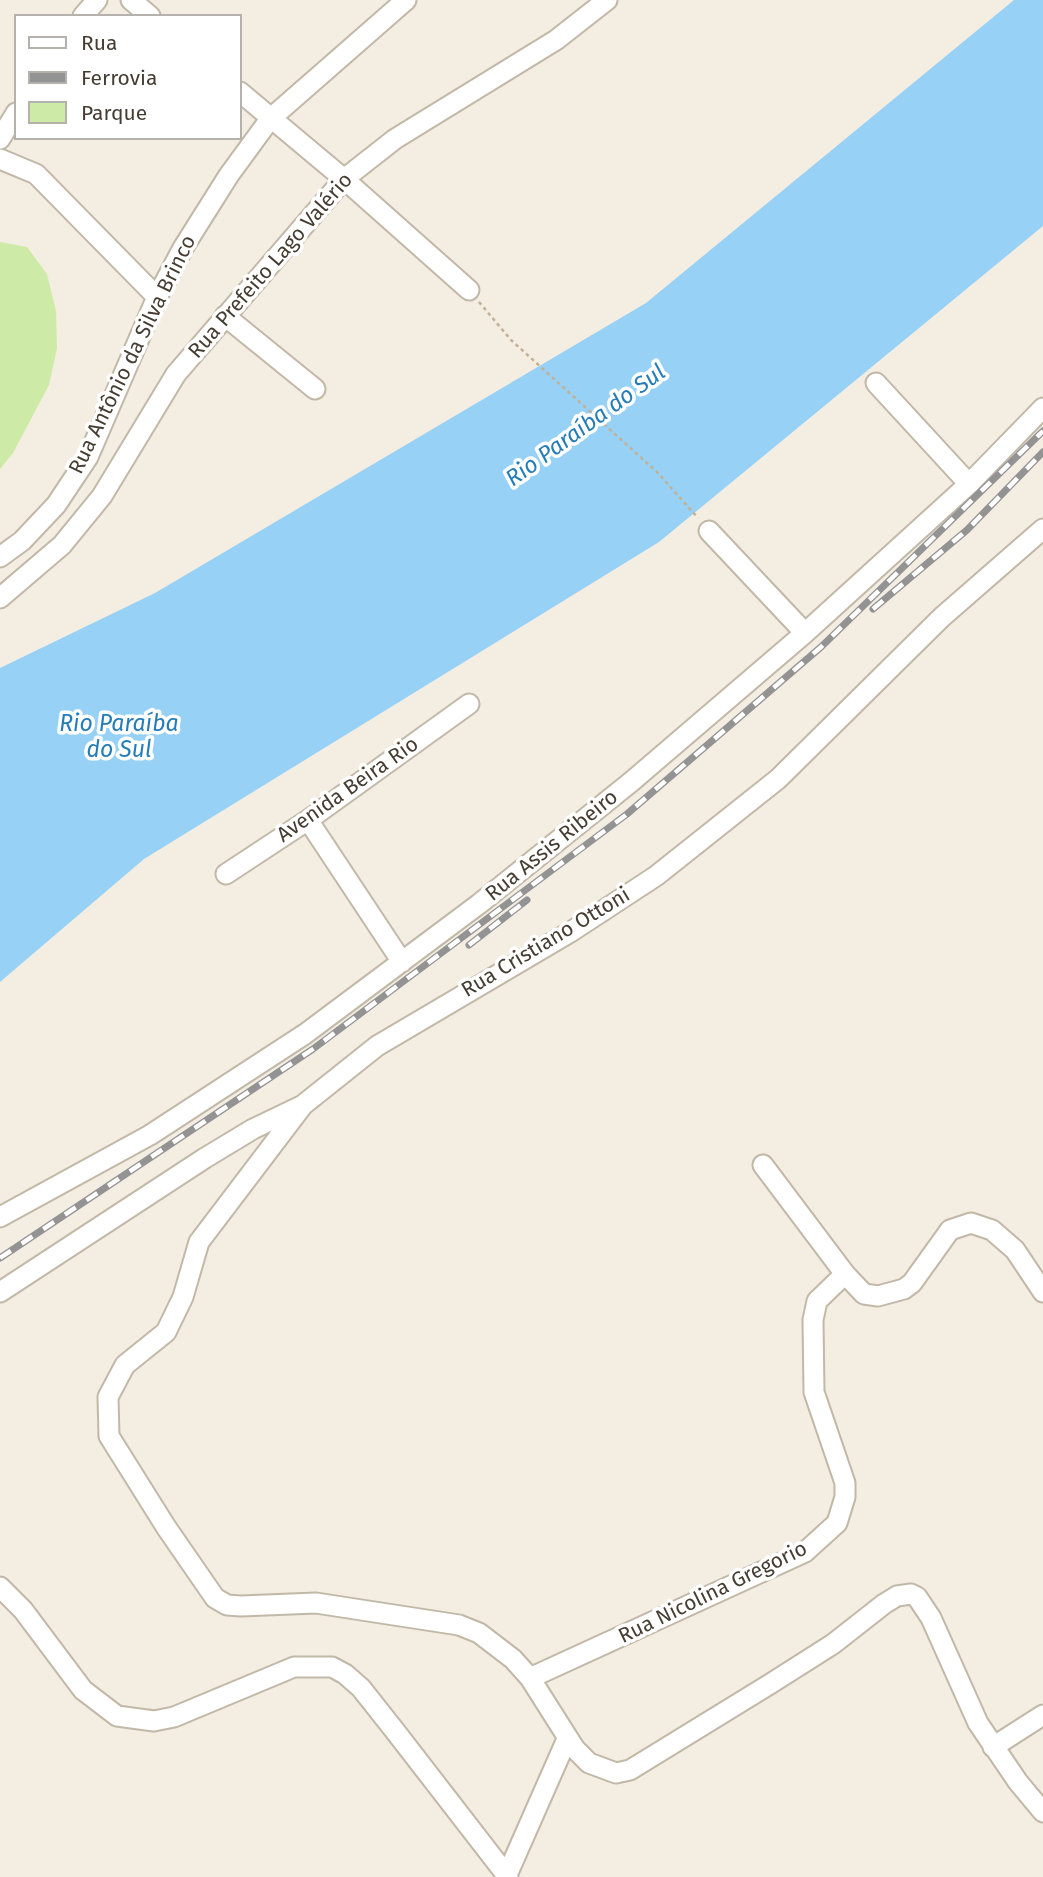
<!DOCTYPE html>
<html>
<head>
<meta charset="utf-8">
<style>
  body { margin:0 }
  #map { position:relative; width:1043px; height:1877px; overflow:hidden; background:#f3ede2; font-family:"Fira Sans",sans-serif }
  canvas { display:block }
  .legend { position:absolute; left:14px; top:14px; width:228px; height:126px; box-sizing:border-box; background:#fff; border:2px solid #b5b1ad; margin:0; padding:9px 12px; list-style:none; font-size:21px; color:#453d32 }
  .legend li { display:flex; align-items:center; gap:14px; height:35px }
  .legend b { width:35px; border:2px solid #b5b1ad }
</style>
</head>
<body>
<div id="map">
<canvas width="1043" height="1877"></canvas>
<ul class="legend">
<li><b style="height:9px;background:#fff"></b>Rua</li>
<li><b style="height:9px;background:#939393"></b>Ferrovia</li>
<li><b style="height:19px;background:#cdeba7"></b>Parque</li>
</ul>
</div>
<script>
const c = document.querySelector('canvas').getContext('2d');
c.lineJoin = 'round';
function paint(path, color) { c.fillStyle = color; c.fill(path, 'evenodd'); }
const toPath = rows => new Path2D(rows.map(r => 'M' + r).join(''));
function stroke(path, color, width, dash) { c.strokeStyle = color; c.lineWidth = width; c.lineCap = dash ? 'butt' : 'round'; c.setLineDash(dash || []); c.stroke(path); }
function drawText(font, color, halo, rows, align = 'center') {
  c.font = font + ' "Fira Sans",sans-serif'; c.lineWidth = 7; c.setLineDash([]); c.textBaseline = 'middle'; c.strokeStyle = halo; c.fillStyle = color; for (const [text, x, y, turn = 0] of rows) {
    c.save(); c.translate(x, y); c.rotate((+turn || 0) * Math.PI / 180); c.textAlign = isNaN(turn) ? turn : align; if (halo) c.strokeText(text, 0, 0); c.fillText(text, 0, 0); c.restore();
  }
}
paint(toPath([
  [0,242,27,247,47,274,56,311,57,348,49,385,13,453,0,469]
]), '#cdeba7');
paint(toPath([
  [1014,0,1043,0,1043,226,659,542,144,859,0,982,0,668,155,593,646,303]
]), '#98d1f6');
const minor = toPath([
  [131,0,150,16],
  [83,16,97,0],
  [240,92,344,179,469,290],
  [0,139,16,113],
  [0,159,36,174,157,297],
  [225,316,315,389],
  [876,383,969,484],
  [709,531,805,633],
  [0,557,22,541,56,505,88,457,157,297,183,248,229,175,270,119,406,0],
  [0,598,62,545,102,496,176,374,344,179,395,139,556,40,607,0],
  [308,820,402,962],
  [226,874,308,820,469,704],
  [303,1105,199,1242,183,1297,166,1332,125,1365,108,1397,109,1436,166,1527,215,1598,227,1605,241,1606,316,1603,459,1625,479,1633,513,1659,530,1678,575,1749,589,1763,616,1773,630,1770,770,1684,833,1644,884,1604,897,1596,911,1594,917,1597,931,1618,978,1723,1018,1782,1043,1812],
  [763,1165,845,1274,864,1294,878,1296,904,1289,912,1283,950,1230,971,1223,992,1230,1015,1250,1043,1292],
  [0,1217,150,1135,305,1034,479,904,631,782,805,633,969,484,1043,408],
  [0,1292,205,1158,253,1129,303,1105,377,1046,572,931,656,876,778,779,942,617,1043,529],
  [0,1587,23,1610,83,1690,117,1716,154,1721,174,1717,294,1667,332,1667,345,1674,361,1688,395,1731,508,1877],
  [530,1678,805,1552,837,1523,845,1497,845,1483,814,1392,813,1320,817,1301,845,1274],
  [993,1747,1043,1715],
  [507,1875,567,1739]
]);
stroke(minor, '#c2b8a7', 23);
stroke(toPath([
  [479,302,511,340,658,473,698,518]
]), '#c2b194', 2.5, [3.5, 3.5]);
stroke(minor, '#fff', 19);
const rail = toPath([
  [873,609,967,530,1043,452],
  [469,945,527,900],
  [0,1258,313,1049,627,814,821,647,1043,431]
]);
stroke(rail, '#939393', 7);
stroke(rail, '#fff', 4.5, [13]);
drawText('21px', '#453d32', '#fff', [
  ["Rua Prefeito Lago Valério",271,266,-49],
  ["Rua Antônio da Silva Brinco",133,355,-64],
  ["Avenida Beira Rio",348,790,-35],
  ["Rua Assis Ribeiro",552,846,-39],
  ["Rua Cristiano Ottoni",546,943,-31],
  ["Rua Nicolina Gregorio",713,1593,-26]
]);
drawText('italic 23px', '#247cb8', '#fff', [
  ["Rio Paraíba do Sul",586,426,-36],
  ["Rio Paraíba",119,725],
  ["do Sul",119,751]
]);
</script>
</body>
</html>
